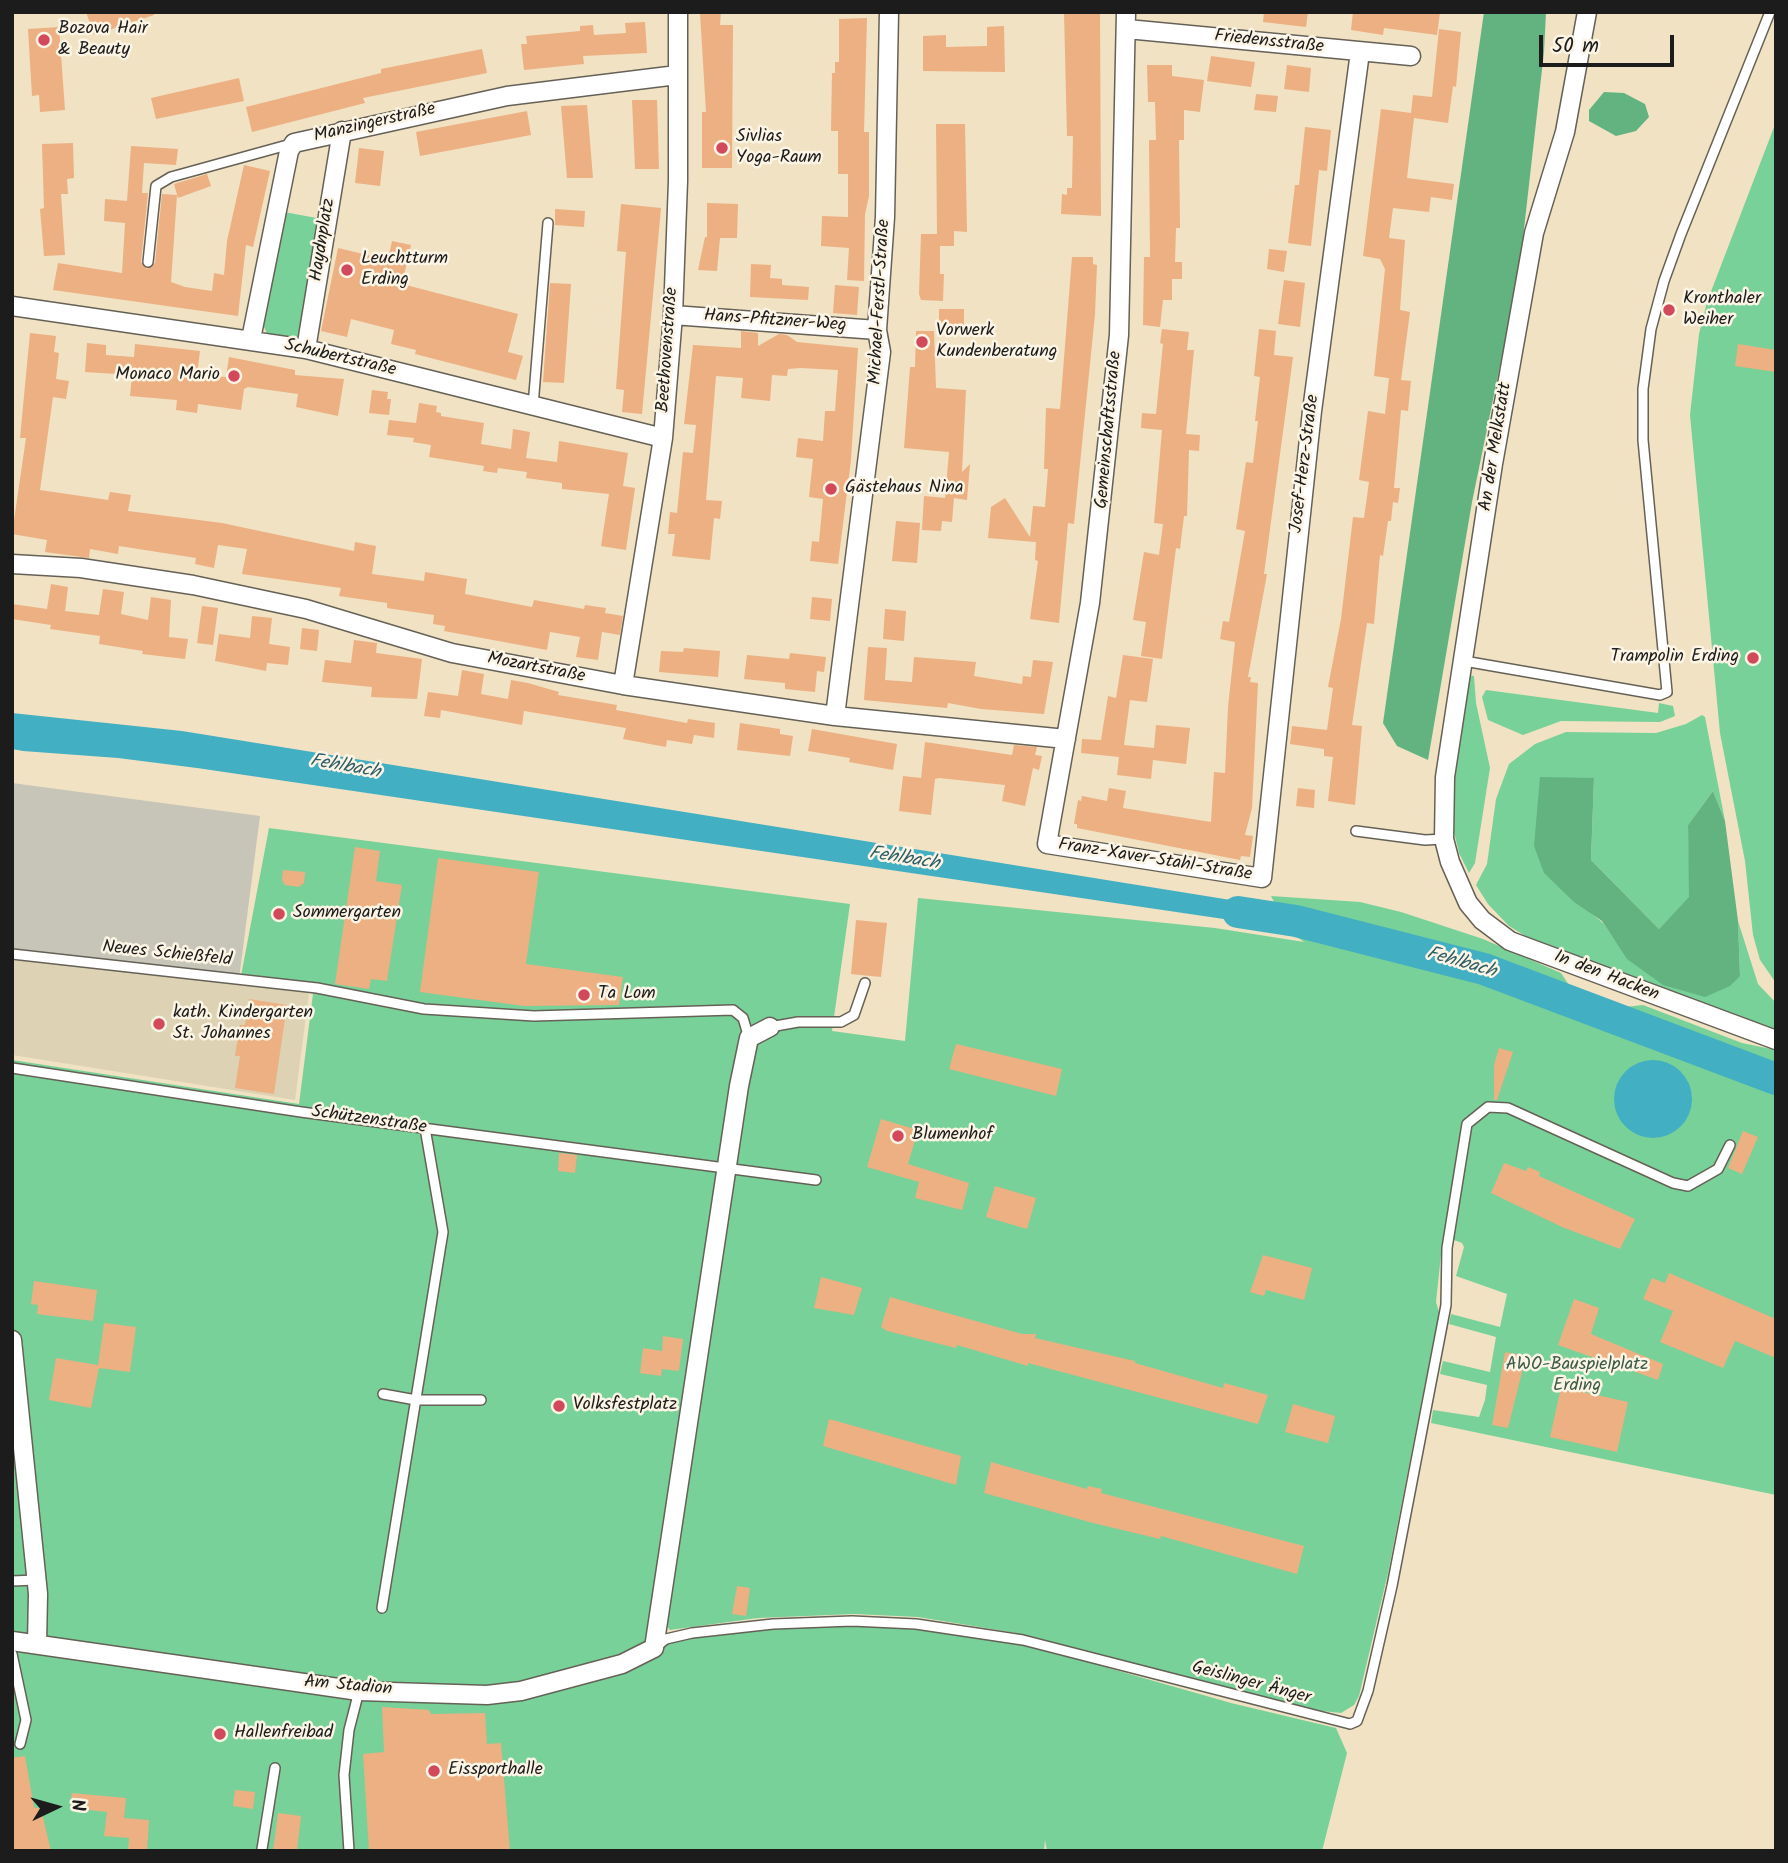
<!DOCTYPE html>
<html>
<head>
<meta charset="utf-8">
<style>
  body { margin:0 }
  #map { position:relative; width:1788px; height:1863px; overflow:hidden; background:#f0e2c3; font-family:Kalam,sans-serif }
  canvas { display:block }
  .frame { position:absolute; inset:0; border:14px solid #1c1c1c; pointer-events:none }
  .north { position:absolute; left:21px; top:1772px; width:70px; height:70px; -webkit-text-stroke:5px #fcf5e5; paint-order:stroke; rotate:85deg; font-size:19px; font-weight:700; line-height:28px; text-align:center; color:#1c1c1c }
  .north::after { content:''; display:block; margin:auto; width:24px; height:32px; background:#1c1c1c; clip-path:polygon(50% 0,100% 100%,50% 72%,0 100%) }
  .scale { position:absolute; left:1539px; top:35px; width:135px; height:32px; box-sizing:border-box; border:4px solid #1c1c1c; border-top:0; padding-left:9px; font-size:21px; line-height:24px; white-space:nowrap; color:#1c1c1c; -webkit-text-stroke:5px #fcf5e5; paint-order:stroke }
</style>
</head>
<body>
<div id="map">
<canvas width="1788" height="1863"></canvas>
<div class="frame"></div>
<div class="north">N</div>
<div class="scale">50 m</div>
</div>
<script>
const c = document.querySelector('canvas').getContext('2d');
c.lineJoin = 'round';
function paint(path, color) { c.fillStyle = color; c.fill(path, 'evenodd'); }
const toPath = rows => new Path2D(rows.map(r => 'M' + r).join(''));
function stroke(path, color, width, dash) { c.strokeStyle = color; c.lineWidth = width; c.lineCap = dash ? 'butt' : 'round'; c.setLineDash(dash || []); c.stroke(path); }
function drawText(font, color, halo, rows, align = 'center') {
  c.font = font + ' Kalam,sans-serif'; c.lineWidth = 5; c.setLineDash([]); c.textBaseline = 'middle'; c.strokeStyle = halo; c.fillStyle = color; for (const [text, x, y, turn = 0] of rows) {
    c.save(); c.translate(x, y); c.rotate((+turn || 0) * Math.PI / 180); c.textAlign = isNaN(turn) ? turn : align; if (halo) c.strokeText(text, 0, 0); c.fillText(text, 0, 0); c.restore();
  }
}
paint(toPath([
  [31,959,309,993,295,1100,12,1055,12,961]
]), '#ddd3b4');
paint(toPath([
  [12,783,260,816,239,979,12,950]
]), '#c7c5b8');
paint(toPath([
  [1776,122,1776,983,1760,960,1753,935,1745,861,1720,733,1690,415,1699,334,1707,302],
  [284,212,322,219,297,341,268,335,262,323],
  [1467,675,1474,676,1476,703,1490,768,1475,863,1469,873,1459,853,1454,832,1454,775],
  [1486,690,1658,713,1659,703,1673,706,1675,716,1660,722,1561,721,1523,735,1488,720,1482,697],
  [1702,715,1705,717,1725,821,1713,791,1688,825,1690,897,1659,929,1591,860,1594,778,1562,889,1603,923,1628,959,1740,976,1738,921,1758,984,1776,1003,1776,1032,1751,1021,1647,987,1527,937,1509,926,1488,904,1476,885,1487,864,1496,799,1509,764,1535,744,1566,732,1656,733,1686,724],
  [269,828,850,904,832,1031,905,1041,918,898,1215,928,1304,942,1289,931,1271,896,1360,902,1401,912,1483,939,1561,973,1575,994,1616,1008,1643,1005,1742,1043,1776,1050,1776,1495,1431,1423,1433,1410,1479,1417,1485,1400,1487,1385,1440,1374,1443,1361,1490,1372,1496,1337,1449,1324,1451,1314,1500,1327,1507,1294,1456,1276,1464,1247,1462,1243,1443,1236,1436,1302,1439,1312,1388,1573,1359,1696,1354,1705,1341,1713,1312,1710,1016,1633,918,1617,854,1614,758,1618,670,1630,665,1624,744,1044,663,1630,667,1633,728,1633,829,1624,953,1632,1028,1645,1231,1703,1336,1728,1347,1753,1322,1851,1047,1851,1045,1840,1044,1851,12,1851,12,1060,299,1104,314,986,241,976]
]), '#78d198');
paint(toPath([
  [1484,12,1546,12,1544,52,1519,273,1472,502,1428,760,1397,746,1383,723],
  [1604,92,1624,93,1645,104,1649,117,1636,131,1616,136,1589,121,1589,110],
  [1540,777,1594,778,1591,860,1659,929,1689,897,1688,825,1713,791,1725,821,1738,921,1740,976,1730,986,1705,997,1663,985,1627,959,1602,921,1574,902,1544,873,1534,846]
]), '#62b380');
paint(toPath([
  [12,713,182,731,1274,907,1285,928,197,768,118,758,23,751,12,749],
  '1614 1099a39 39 0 1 1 78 0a39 39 0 1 1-78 0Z'
]), '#43afc2');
stroke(toPath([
  [1238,912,1296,921,1484,969,1776,1079]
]), '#43afc2', 32);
paint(toPath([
  [86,12,154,12,154,15,94,35],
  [721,12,720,25,733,25,732,168,702,168,702,112,706,112,700,13],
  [1064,12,1100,12,1101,216,1061,214,1062,194,1067,195,1067,188,1072,188,1073,136,1067,136],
  [1264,12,1308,12,1306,27,1263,22],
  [1353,12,1440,12,1437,35,1384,28,1383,35,1351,30],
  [867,18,864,132,869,132,869,196,865,214,864,281,847,280,849,248,821,246,822,216,848,217,848,174,838,174,838,131,831,131,832,73,835,73,835,62,839,62,839,19],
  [645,22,647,53,583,56,584,64,524,70,521,44,527,44,526,36,580,31,580,26,593,25,594,35,626,33,625,23],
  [1004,26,1005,72,923,71,923,36,946,35,946,47,987,46,987,27],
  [59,27,65,110,40,112,39,95,32,96,28,29],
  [1439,29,1461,32,1456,87,1453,86,1448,123,1414,118,1407,178,1454,184,1452,200,1431,197,1429,212,1393,208,1389,238,1405,240,1400,310,1410,312,1401,380,1411,381,1408,411,1401,410,1394,488,1400,488,1398,503,1393,502,1391,521,1388,521,1383,556,1380,555,1374,624,1367,623,1352,725,1362,726,1355,805,1328,801,1333,757,1324,756,1324,749,1290,744,1292,726,1327,730,1333,688,1328,687,1341,619,1353,517,1364,518,1369,482,1359,480,1368,411,1385,414,1389,378,1395,379,1374,376,1385,269,1380,259,1363,256,1381,109,1411,113,1413,95,1432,97],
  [482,49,487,73,363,98,365,103,252,132,246,107,381,73,381,69],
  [1211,56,1255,62,1251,87,1207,81],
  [1147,65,1172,65,1172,76,1204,80,1200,112,1184,110,1184,140,1179,140,1180,228,1176,228,1175,262,1182,262,1182,279,1172,279,1172,300,1163,300,1160,327,1143,325,1144,257,1150,257,1149,140,1156,140,1155,102,1148,102],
  [1287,65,1311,68,1309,92,1284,89],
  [239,78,244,101,156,119,151,98],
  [1256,94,1278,96,1276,112,1254,110],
  [632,100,657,100,659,169,635,169],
  [587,105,593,178,567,178,561,106],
  [527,111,531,135,420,156,416,132],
  [936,124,965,124,967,232,954,231,954,246,940,246,940,274,944,274,943,301,921,300,919,294,921,234,937,234],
  [1305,127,1331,130,1327,171,1319,170,1311,246,1288,243,1295,185,1299,185],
  [73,143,74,178,67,179,68,194,61,194,65,255,44,256,40,209,44,208,42,144],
  [131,146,178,149,176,165,144,163,142,193,148,193,141,262,147,269,155,263,162,194,177,195,171,282,185,287,212,291,214,273,224,275,227,241,244,165,270,171,253,247,246,245,238,316,53,290,58,263,122,273,125,223,104,221,105,199,127,201],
  [359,148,384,151,380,186,355,183],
  [207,174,211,186,178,198,174,184],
  [707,203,738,204,737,238,720,238,717,271,698,270,705,237,714,237,707,237],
  [621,204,661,208,642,414,622,412,624,390,616,389,626,252,617,251],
  [555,209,585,211,584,227,555,225],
  [392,241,411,245,402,284,518,314,508,352,523,356,516,380,415,354,416,350,391,344,394,330,351,319,347,337,321,331,338,248,388,260],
  [1269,249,1287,251,1284,272,1267,269],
  [1072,257,1093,257,1093,264,1097,265,1095,314,1074,524,1068,523,1059,623,1030,619,1038,561,1035,560,1036,542,988,538,991,507,1005,498,1030,537,1033,506,1045,507,1048,469,1044,469,1046,408,1060,409],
  [751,264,771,265,770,278,782,279,782,285,809,287,808,300,750,297],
  [1284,280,1305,283,1300,327,1278,324],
  [550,283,571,284,564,383,543,382],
  [835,285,859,287,857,315,833,313],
  [939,309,964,309,964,328,939,328],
  [1162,329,1189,332,1187,350,1194,350,1186,434,1200,435,1199,451,1189,450,1187,516,1184,516,1180,549,1176,548,1162,659,1141,656,1146,622,1133,620,1144,552,1159,555,1163,524,1154,523,1162,430,1141,428,1142,413,1156,414,1163,344,1160,343],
  [1259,329,1276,331,1274,355,1293,357,1264,574,1267,574,1248,677,1251,677,1250,682,1258,683,1252,808,1245,835,1253,836,1250,857,1241,856,1240,860,1077,828,1077,824,1074,824,1078,800,1081,801,1082,796,1107,801,1109,788,1126,791,1123,808,1211,822,1214,772,1225,773,1228,707,1235,642,1220,639,1223,621,1229,622,1245,531,1236,529,1246,462,1253,463,1258,421,1255,421,1260,377,1254,376],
  [741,331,758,333,758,346,779,334,787,335,797,342,858,348,851,460,838,564,810,561,812,541,819,542,823,499,809,497,813,459,796,457,798,438,823,441,825,411,835,411,838,370,801,368,788,369,787,376,772,375,770,401,741,398,743,378,716,376,706,500,722,501,720,519,714,518,710,560,672,556,675,534,668,534,670,512,677,513,683,452,693,453,696,425,684,424,693,345,741,348],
  [916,331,934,331,936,388,966,390,962,472,970,464,967,500,954,498,952,522,942,521,941,531,922,530,924,496,945,498,949,452,904,448,910,367,915,367],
  [30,333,56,336,54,352,59,353,56,379,69,381,66,399,53,397,40,490,108,500,110,492,131,495,128,511,222,523,354,551,355,542,376,546,372,574,424,581,425,572,467,579,465,594,532,607,534,600,584,609,585,605,606,608,605,613,623,616,620,635,602,632,598,660,576,657,580,637,550,632,547,650,444,631,445,626,433,624,434,615,387,608,387,603,339,596,341,588,242,574,247,549,218,545,214,568,195,564,196,558,119,546,118,554,90,549,89,558,45,552,47,540,12,534,26,438,20,438],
  [87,343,106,345,106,355,134,357,135,344,200,351,197,375,226,377,229,357,295,370,295,375,344,379,338,416,296,407,298,394,248,387,244,389,241,410,198,404,197,413,176,410,177,400,130,396,132,375,85,372],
  [1738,344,1776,350,1776,372,1735,366],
  [372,390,388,392,387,399,391,399,389,415,369,413],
  [419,403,437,406,436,412,441,413,441,416,484,423,481,444,511,449,513,429,530,432,526,458,557,462,559,441,628,453,623,486,635,488,626,550,601,546,609,494,562,489,562,483,526,478,527,472,498,468,497,473,483,471,484,466,429,457,431,445,413,442,414,438,387,435,389,420,416,423],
  [896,521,920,523,917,563,892,561],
  [51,584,68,587,65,611,99,615,103,589,124,592,121,614,148,620,151,597,171,600,169,637,188,639,185,659,142,654,143,651,99,644,100,636,50,629,51,625,12,619,12,604,47,609],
  [812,597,832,599,830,621,810,619],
  [202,606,218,608,213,645,197,643],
  [885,609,906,611,904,641,883,639],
  [252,616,272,618,269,644,290,647,288,665,267,663,266,671,215,661,219,634,250,638],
  [302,628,319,630,317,651,300,649],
  [354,640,377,643,376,653,422,659,417,699,371,697,372,687,322,682,325,660,351,663],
  [868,647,887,648,885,680,912,682,914,657,976,662,974,676,1022,684,1023,676,1031,677,1033,660,1053,662,1044,714,981,709,948,703,947,708,864,700],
  [684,648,720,651,718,677,659,672,661,651,683,652],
  [790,653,826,657,824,672,817,671,815,692,785,689,785,683,744,679,747,655,789,659],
  [1123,655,1153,659,1147,702,1130,700,1124,745,1154,748,1156,725,1190,728,1186,764,1153,760,1151,779,1117,775,1119,757,1081,753,1082,739,1101,740,1108,696,1116,698],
  [462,670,484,674,481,694,508,699,511,680,528,683,559,692,558,695,617,705,616,710,687,723,688,719,715,723,714,738,694,735,692,744,667,740,666,747,623,739,626,728,524,711,522,725,441,710,440,718,424,716,428,692,458,696],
  [740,723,780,729,780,734,793,736,790,756,737,750],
  [812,729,897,744,893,770,849,762,850,758,808,751],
  [925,742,1012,755,1014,745,1037,747,1035,755,1042,756,1039,770,1033,768,1025,806,1002,801,1005,785,939,778,935,779,931,815,899,811,903,776,921,778],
  [1298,788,1315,790,1314,808,1296,806],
  [355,847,380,851,376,881,402,885,387,981,371,979,369,989,335,984],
  [438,858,539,872,526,964,623,977,619,1005,524,1006,420,992],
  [283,870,305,872,304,883,299,887,285,885,282,880],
  [856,920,887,923,881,977,851,974],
  [249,999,287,1005,274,1094,235,1088,240,1056,235,1056,240,1025,245,1025],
  [956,1044,1062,1069,1056,1096,949,1069],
  [1499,1048,1513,1052,1497,1100,1494,1100,1494,1065],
  [881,1119,918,1130,908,1164,969,1183,962,1210,915,1198,919,1182,867,1167],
  [1743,1131,1758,1137,1742,1174,1728,1168],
  [559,1153,577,1155,575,1173,558,1171],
  [1504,1163,1526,1171,1528,1167,1540,1172,1539,1176,1635,1219,1620,1249,1562,1227,1491,1193],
  [995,1186,1036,1198,1027,1229,986,1217],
  [1263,1255,1312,1268,1304,1300,1266,1290,1264,1296,1250,1292],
  [1669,1273,1776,1319,1776,1358,1735,1341,1723,1368,1660,1342,1673,1311,1643,1299,1652,1278,1665,1283],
  [821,1277,862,1288,854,1315,814,1308],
  [34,1281,97,1290,93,1321,37,1314,38,1305,31,1304],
  [890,1297,1022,1334,1036,1334,1035,1338,1135,1361,1135,1363,1223,1388,1224,1383,1268,1395,1258,1424,1028,1363,1028,1366,957,1345,956,1348,887,1331,881,1327],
  [1574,1299,1599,1308,1591,1334,1663,1364,1658,1380,1616,1365,1615,1369,1602,1364,1603,1361,1558,1345],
  [104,1323,136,1327,130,1372,99,1368,91,1408,49,1400,56,1358,98,1365],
  [663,1336,683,1339,679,1371,662,1369,661,1376,640,1373,643,1348,662,1351],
  [1505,1352,1526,1356,1508,1428,1492,1425],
  [1561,1387,1628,1402,1617,1452,1550,1437],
  [1293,1404,1335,1416,1328,1443,1285,1432],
  [829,1419,961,1456,956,1485,823,1446],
  [991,1462,1087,1489,1088,1486,1102,1489,1101,1493,1304,1546,1297,1574,1161,1536,1160,1539,1093,1523,984,1493],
  [737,1586,750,1588,746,1616,732,1614],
  [382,1707,429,1710,431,1714,485,1713,487,1744,501,1743,510,1851,369,1851,363,1754,384,1752],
  [25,1756,34,1807,41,1809,51,1851,12,1851,12,1758],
  [235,1790,255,1792,253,1809,233,1806],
  [72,1793,126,1798,124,1818,149,1820,147,1851,128,1851,129,1838,104,1836,107,1812,70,1808],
  [278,1813,301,1816,297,1851,273,1851]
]), '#ecb083');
const service = toPath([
  [148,262,156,186,171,177,291,144],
  [533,406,548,223],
  [1464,661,1660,695,1667,692,1643,440,1643,389,1651,329,1664,281,1681,234,1770,12],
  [1356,831,1425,840,1444,839],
  [12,954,317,988,424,1009,534,1016,733,1010,743,1018,749,1038],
  [770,1027,798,1022,841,1022,854,1015,865,983],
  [12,1068,301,1112,816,1180],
  [383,1394,416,1400,481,1400],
  [12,1581,36,1580],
  [382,1608,443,1232,425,1128],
  [657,1646,666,1639,692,1633,773,1624,852,1621,916,1624,1023,1640,1350,1724,1357,1721,1368,1691,1392,1586,1446,1305,1447,1248,1467,1124,1488,1107,1508,1108,1673,1183,1688,1186,1718,1169,1730,1145],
  [12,1654,26,1720,20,1744],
  [262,1849,275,1768],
  [349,1851,344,1775,349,1730,359,1691]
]);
const minor = toPath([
  [1126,12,1119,335,1090,603,1047,844,1262,878,1312,411,1360,52],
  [1587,12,1565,132,1534,233,1493,464,1445,777,1444,839,1450,862,1468,903,1482,920,1510,941,1776,1040],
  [1127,29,1411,56],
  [12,306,306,349,663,438],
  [673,315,877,330],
  [251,339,289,151,294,143,507,96,677,75],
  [306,349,342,131],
  [12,564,81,568,193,585,306,609,452,653,623,685,835,716,1066,739],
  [623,685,663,438,673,315,678,181,678,12],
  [835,716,881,352,877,330,885,217,889,12],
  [12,1340,38,1594,37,1644],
  [12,1641,359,1691,487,1695,521,1691,622,1664,654,1648,739,1086,749,1038,770,1027]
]);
stroke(service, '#666156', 12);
stroke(minor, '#666156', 21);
stroke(service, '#fff', 9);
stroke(minor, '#fff', 18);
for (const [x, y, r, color] of [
  [44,40,7,"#d1495b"],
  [722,148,7,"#d1495b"],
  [347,270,7,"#d1495b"],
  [1669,310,7,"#d1495b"],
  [922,342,7,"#d1495b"],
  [234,376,7,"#d1495b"],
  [831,489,7,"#d1495b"],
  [1753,658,7,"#d1495b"],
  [279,914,7,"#d1495b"],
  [584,995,7,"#d1495b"],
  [159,1024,7,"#d1495b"],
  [898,1136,7,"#d1495b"],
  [559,1406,7,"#d1495b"],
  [220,1734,7,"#d1495b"],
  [434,1771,7,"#d1495b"]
]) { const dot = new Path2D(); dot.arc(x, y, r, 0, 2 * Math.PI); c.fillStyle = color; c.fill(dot); stroke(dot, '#fcf5e5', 2.5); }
drawText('18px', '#1c1c1c', '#fcf5e5', [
  ["Bozova Hair",58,30],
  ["& Beauty",58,51],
  ["Sivlias",736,138],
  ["Yoga-Raum",736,159],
  ["Leuchtturm",361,260],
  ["Erding",361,281],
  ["Kronthaler",1683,300],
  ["Weiher",1683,321],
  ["Vorwerk",936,332],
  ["Kundenberatung",936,353],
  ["Monaco Mario",220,376,"right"],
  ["Gästehaus Nina",845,489],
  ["Trampolin Erding",1739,658,"right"],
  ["Sommergarten",293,914],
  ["Ta Lom",598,995],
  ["kath. Kindergarten",173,1014],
  ["St. Johannes",173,1035],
  ["Blumenhof",912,1136],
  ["Volksfestplatz",573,1406],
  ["Hallenfreibad",234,1734],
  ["Eissporthalle",448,1771]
], 'left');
drawText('18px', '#1c1c1c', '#fcf5e5', [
  ["Friedensstraße",1269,43,6],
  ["Manzingerstraße",375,124,-13],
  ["Haydnplatz",324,240,-81],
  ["Michael-Ferstl-Straße",881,302,-87],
  ["Hans-Pfitzner-Weg",775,322,4],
  ["Beethovenstraße",669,350,-86],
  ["Schubertstraße",340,359,13],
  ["Gemeinschaftsstraße",1110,430,-85],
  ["An der Melkstatt",1497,447,-81],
  ["Josef-Herz-Straße",1306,464,-83],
  ["Mozartstraße",536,669,11],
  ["Franz-Xaver-Stahl-Straße",1155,861,9],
  ["Neues Schießfeld",167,955,6],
  ["In den Hacken",1606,977,21],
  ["Schützenstraße",369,1121,8],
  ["Geislinger Änger",1251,1684,15],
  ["Am Stadion",348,1687,5]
]);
drawText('18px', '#3c5b47', '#fcf5e5', [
  ["AWO-Bauspielplatz",1577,1366],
  ["Erding",1577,1387]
]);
drawText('italic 19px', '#2e5e67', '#fcf5e5', [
  ["Fehlbach",345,768,10],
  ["Fehlbach",904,860,9],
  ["Fehlbach",1461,964,16]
]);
</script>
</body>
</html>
